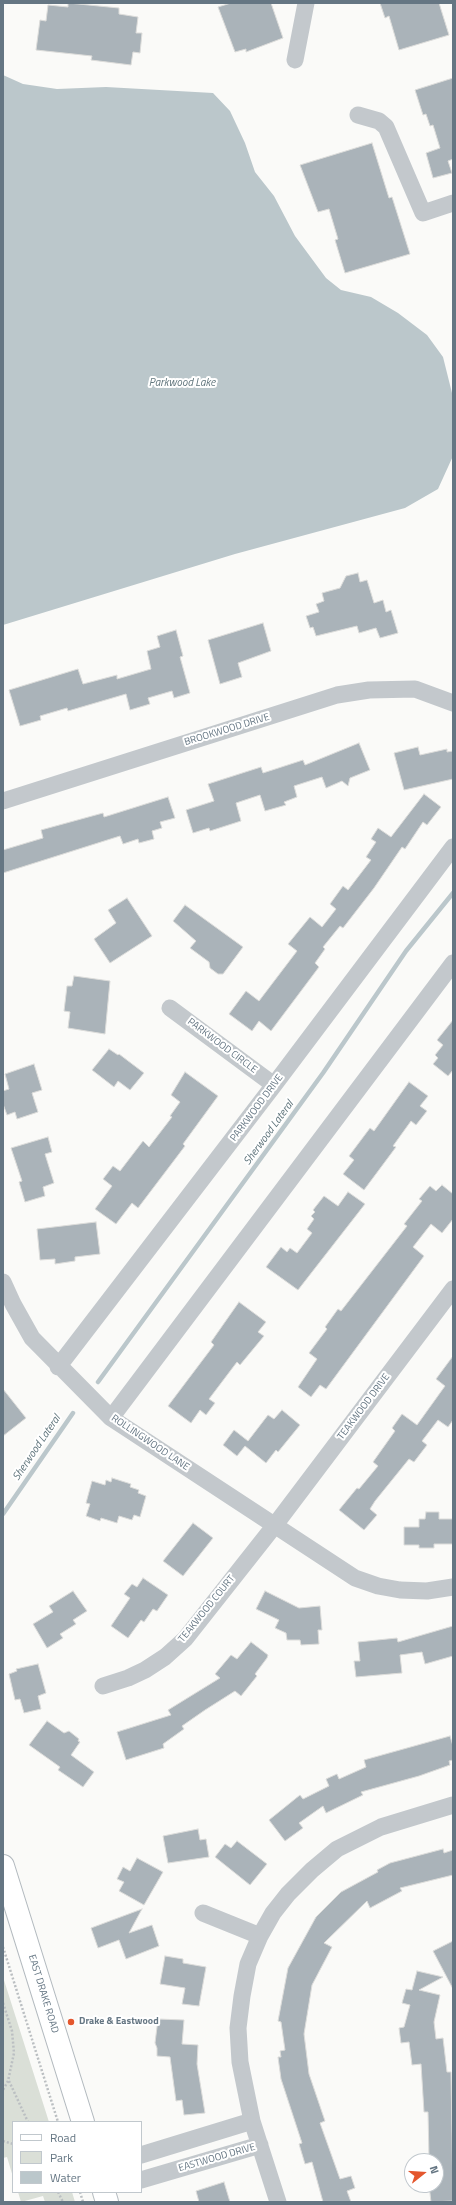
<!DOCTYPE html>
<html>
<head>
<meta charset="utf-8">
<style>
  body { margin:0 }
  #map { position:relative; width:456px; height:2205px; overflow:hidden; background:#fafaf8; font-family:"Titillium Web",sans-serif }
  canvas { display:block }
  .frame { position:absolute; inset:0; border:4px solid #657683; pointer-events:none }
  .legend { position:absolute; left:12px; top:2121px; width:130px; height:72px; box-sizing:border-box; background:#fff; border:1px solid #c1c8cd; margin:0; padding:5px 7px; list-style:none; font-size:12px; color:#657683 }
  .legend li { display:flex; align-items:center; gap:8px; height:20px }
  .legend b { width:20px; border:1px solid #c1c8cd }
  .north { position:absolute; left:404px; top:2153px; width:40px; height:40px; box-sizing:border-box; background:#fff; border:1px solid #c1c8cd; border-radius:50%; rotate:73deg; font-size:11px; font-weight:700; line-height:16px; text-align:center; color:#657683 }
  .north::after { content:''; display:block; margin:auto; width:14px; height:18px; background:#e4572e; clip-path:polygon(50% 0,100% 100%,50% 72%,0 100%) }
</style>
</head>
<body>
<div id="map">
<canvas width="456" height="2205"></canvas>
<div class="frame"></div>
<ul class="legend">
<li><b style="height:5px;background:#fff"></b>Road</li>
<li><b style="height:11px;background:#dadfd7"></b>Park</li>
<li><b style="height:11px;background:#bbc7cb"></b>Water</li>
</ul>
<div class="north">N</div>
</div>
<script>
const c = document.querySelector('canvas').getContext('2d');
c.lineJoin = 'round';
function paint(path, color) { c.fillStyle = color; c.fill(path, 'evenodd'); }
const toPath = rows => new Path2D(rows.map(r => 'M' + r).join(''));
function stroke(path, color, width, dash) { c.strokeStyle = color; c.lineWidth = width; c.lineCap = dash ? 'butt' : 'round'; c.setLineDash(dash || []); c.stroke(path); }
function drawText(font, color, halo, rows, align = 'center') {
  c.font = font + ' "Titillium Web",sans-serif'; c.lineWidth = 4; c.setLineDash([]); c.textBaseline = 'middle'; c.strokeStyle = halo; c.fillStyle = color; for (const [text, x, y, turn = 0] of rows) {
    c.save(); c.translate(x, y); c.rotate((+turn || 0) * Math.PI / 180); c.textAlign = isNaN(turn) ? turn : align; if (halo) c.strokeText(text, 0, 0); c.fillText(text, 0, 0); c.restore();
  }
}
paint(toPath([
  [3,1977,49,2122,13,2122,13,2177,7,2157,3,2158],
  [18,2192,72,2192,75,2202,45,2202,43,2196,21,2202]
]), '#dadfd7');
paint(toPath([
  [3,75,23,84,57,89,106,87,213,93,230,111,245,143,255,172,274,196,295,236,326,278,341,290,371,297,398,313,427,335,443,357,452,393,453,456,438,489,405,508,235,554,3,625]
]), '#bbc7cb');
stroke(toPath([
  [98,1382,323,1073,406,951,453,893],
  [3,1514,73,1413]
]), '#bbc7cb', 4.5);
const building = toPath([
  [68,3,119,8,119,14,138,17,136,33,142,33,140,53,133,52,131,65,91,60,92,56,36,50,40,20,46,21,48,5,68,7,68,3],
  [231,3,271,3,283,38,246,52,246,49,235,52,218,7,231,3],
  [380,3,439,3,449,35,399,50,389,16,385,18,380,3],
  [453,78,453,159,448,161,452,173,433,178,426,153,440,148,433,125,430,126,426,114,423,115,415,90,453,78],
  [372,143,389,198,392,197,410,254,345,273,335,240,338,239,329,209,318,212,300,165,372,143],
  [358,573,360,582,367,580,374,603,383,600,386,612,391,610,398,633,380,638,376,628,359,633,357,626,316,636,313,627,310,628,306,616,319,612,316,604,324,601,322,593,340,588,346,576,358,573],
  [263,623,271,651,238,663,242,677,220,684,208,640,263,623],
  [176,630,183,656,180,657,190,693,174,698,172,691,148,698,150,704,130,710,126,694,68,711,67,708,40,716,41,720,20,726,9,690,78,669,83,684,117,675,117,679,151,669,147,651,160,647,157,636,176,630],
  [359,743,370,770,350,778,348,786,342,781,326,788,322,777,294,786,297,797,284,802,286,805,265,811,260,795,236,803,241,821,210,831,209,828,193,833,186,810,214,801,208,784,261,767,263,773,303,760,305,765,359,743],
  [418,747,420,755,447,749,447,752,453,751,453,779,404,790,394,753,418,747],
  [424,794,441,807,427,825,423,822,405,849,402,847,374,888,343,928,340,926,323,947,325,949,315,963,319,967,271,1031,259,1021,252,1031,229,1014,246,991,259,1001,297,951,288,944,310,917,322,927,336,909,330,904,343,886,348,890,371,860,366,857,376,842,371,839,378,828,391,837,424,794],
  [168,797,175,818,160,822,162,828,152,831,154,839,139,843,138,839,123,844,120,836,3,873,3,850,43,838,41,830,103,813,104,817,168,797],
  [127,898,152,936,110,963,94,939,116,923,108,910,127,898],
  [185,905,243,947,223,974,218,974,210,968,209,962,190,948,196,941,173,921,185,905],
  [74,976,110,981,105,1034,68,1028,70,1012,64,1011,67,986,72,986,74,976],
  [453,1020,453,1070,448,1076,433,1064,438,1058,435,1055,443,1045,437,1040,453,1020],
  [109,1049,118,1055,119,1054,144,1073,130,1090,118,1081,114,1087,92,1070,109,1049],
  [34,1064,42,1090,32,1093,38,1112,17,1119,15,1112,7,1115,3,1104,3,1091,9,1089,5,1074,34,1064],
  [185,1072,218,1096,183,1144,185,1146,138,1208,132,1203,116,1224,95,1209,112,1186,103,1179,113,1166,120,1171,143,1141,149,1147,172,1117,170,1116,180,1102,171,1095,185,1072],
  [409,1082,428,1096,420,1106,427,1111,416,1125,411,1121,393,1146,396,1147,364,1190,343,1174,354,1160,349,1156,370,1128,374,1131,409,1082],
  [48,1137,52,1152,45,1154,54,1183,43,1187,45,1196,25,1202,19,1182,22,1181,11,1148,48,1137],
  [442,1185,453,1194,453,1219,442,1233,431,1224,413,1247,424,1256,326,1389,320,1385,311,1397,298,1387,317,1359,309,1353,327,1329,325,1327,338,1309,341,1311,407,1226,404,1224,422,1201,419,1199,430,1186,436,1191,442,1185],
  [348,1192,365,1204,298,1290,266,1267,281,1247,287,1252,290,1248,297,1253,312,1233,307,1229,314,1219,311,1216,315,1212,313,1210,324,1196,338,1206,348,1192],
  [96,1222,100,1254,75,1257,75,1261,55,1264,55,1259,40,1260,37,1229,96,1222],
  [239,1302,266,1322,258,1332,264,1336,240,1365,237,1362,209,1399,215,1403,206,1415,200,1410,191,1423,168,1406,214,1345,211,1342,239,1302],
  [453,1356,453,1420,448,1427,438,1420,422,1441,427,1445,414,1462,409,1459,375,1501,370,1509,377,1515,364,1530,339,1510,357,1488,359,1489,378,1466,373,1462,395,1431,392,1428,402,1414,417,1425,445,1386,436,1379,453,1356],
  [3,1389,26,1418,3,1436,3,1389],
  [282,1410,300,1425,278,1452,276,1450,266,1463,245,1446,237,1456,223,1445,234,1430,248,1441,268,1415,274,1419,282,1410],
  [112,1478,131,1484,130,1487,139,1490,138,1493,146,1496,140,1517,134,1515,132,1520,119,1516,117,1523,101,1518,100,1521,86,1516,90,1504,86,1503,92,1481,105,1485,106,1480,111,1482,112,1478],
  [426,1512,439,1512,439,1519,453,1519,453,1544,434,1544,434,1548,419,1548,419,1545,404,1545,404,1527,419,1527,419,1519,425,1519,426,1512],
  [193,1523,213,1538,183,1576,163,1561,193,1523],
  [143,1578,168,1595,157,1611,153,1609,144,1622,141,1620,128,1638,111,1626,130,1598,124,1594,132,1584,137,1587,143,1578],
  [73,1591,87,1611,73,1620,76,1624,60,1634,63,1638,47,1648,33,1624,53,1612,49,1606,73,1591],
  [265,1591,299,1608,320,1606,322,1630,318,1630,319,1644,301,1645,300,1640,287,1640,286,1633,275,1628,279,1620,256,1609,265,1591],
  [453,1626,453,1656,425,1664,422,1652,400,1655,402,1673,356,1677,354,1661,360,1661,358,1642,397,1638,398,1642,453,1626],
  [251,1642,268,1655,267,1658,255,1674,257,1676,241,1696,235,1691,205,1710,182,1726,184,1729,163,1744,164,1748,126,1760,117,1732,171,1715,168,1710,220,1678,215,1674,231,1655,237,1659,251,1642],
  [38,1664,46,1693,38,1696,41,1709,24,1713,20,1699,15,1700,9,1674,17,1671,16,1669,38,1664],
  [47,1721,64,1733,69,1731,79,1739,78,1741,80,1742,71,1755,94,1772,83,1787,58,1770,60,1767,29,1745,47,1721],
  [450,1736,453,1746,453,1760,449,1761,450,1765,419,1776,361,1792,363,1795,326,1813,323,1806,299,1823,303,1828,285,1841,269,1820,300,1795,303,1799,329,1786,326,1779,337,1774,339,1779,366,1767,364,1760,450,1736],
  [198,1829,200,1840,206,1839,209,1857,168,1863,163,1836,198,1829],
  [237,1841,267,1864,250,1885,215,1857,225,1844,231,1848,237,1841],
  [443,1849,444,1853,453,1850,453,1875,400,1888,402,1891,370,1908,367,1901,324,1943,332,1947,312,1985,304,2034,309,2074,325,2121,320,2123,340,2179,351,2176,355,2188,347,2191,351,2202,323,2202,312,2162,305,2164,299,2144,302,2143,281,2079,278,2057,281,2057,280,2051,285,2050,281,2022,278,2021,288,1968,316,1917,341,1892,378,1872,377,1870,390,1863,443,1849],
  [137,1858,163,1872,144,1905,119,1891,124,1882,117,1879,123,1867,130,1871,137,1858],
  [142,1909,129,1933,152,1925,159,1946,126,1959,119,1940,98,1948,91,1928,142,1909],
  [453,1941,453,1989,433,1951,453,1941],
  [165,1956,183,1959,183,1963,206,1967,199,2006,182,2004,185,1988,160,1984,165,1956],
  [417,1971,443,1977,419,1990,440,1995,434,2022,436,2039,443,2038,447,2072,451,2072,453,2201,431,2202,429,2185,436,2185,436,2158,429,2158,428,2112,424,2112,421,2064,412,2065,409,2042,401,2043,399,2028,404,2027,410,2005,402,2003,406,1989,412,1990,417,1971],
  [158,2019,184,2020,182,2044,198,2045,197,2064,205,2113,184,2115,182,2100,176,2101,170,2057,157,2056,157,2048,155,2043,158,2019],
  [224,2182,230,2202,199,2202,196,2191,224,2182]
]);
paint(building, '#aab3b9');
stroke(building, '#dcdcda', 1);
const secondary = toPath([
  [3,1866,83,2122],
  [104,2192,107,2202]
]);
stroke(secondary, '#b3babf', 24);
stroke(toPath([
  [3,1947,58,2122],
  [3,2003,12,2031,14,2053,8,2081,3,2090],
  [9,2081,28,2122],
  [3,2141,13,2144],
  [58,2192,63,2202],
  [80,2192,83,2202]
]), '#bbbfc2', 2.5, [2, 2]);
stroke(toPath([
  [295,60,306,3],
  [358,115,379,121,386,127,423,213,453,203],
  [3,801,337,695,369,690,415,689,453,703],
  [170,1008,274,1085],
  [3,1282,13,1304,32,1338,111,1418,355,1578,378,1586,400,1590,427,1591,453,1587],
  [58,1367,274,1085,453,847],
  [111,1418,453,963],
  [103,1686,128,1678,145,1670,165,1657,185,1639,275,1525,453,1289],
  [203,1913,260,1936],
  [141,2155,252,2121],
  [141,2180,260,2145],
  [278,2202,252,2121,240,2062,238,2028,242,1996,248,1964,260,1936,273,1913,288,1894,312,1870,337,1849,381,1827,453,1805]
]), '#c3c8cc', 17);
stroke(secondary, '#fff', 22);
for (const [x, y, r, color] of [
  [71,2022,4,"#e4572e"]
]) { const dot = new Path2D(); dot.arc(x, y, r, 0, 2 * Math.PI); c.fillStyle = color; c.fill(dot); stroke(dot, '#fff', 1.5); }
drawText('10px', '#657683', '#fff', [
  ["BROOKWOOD DRIVE",227,730,-17],
  ["PARKWOOD CIRCLE",222,1046,37],
  ["PARKWOOD DRIVE",257,1108,-53],
  ["TEAKWOOD DRIVE",364,1407,-53],
  ["ROLLINGWOOD LANE",150,1443,34],
  ["TEAKWOOD COURT",207,1609,-51],
  ["EAST DRAKE ROAD",43,1994,73],
  ["EASTWOOD DRIVE",217,2158,-16]
]);
drawText('bold 10px', '#657683', '#fff', [
  ["Drake & Eastwood",79,2022]
], 'left');
drawText('italic 11px', '#60757c', '#fff', [
  ["Parkwood Lake",182,383],
  ["Sherwood Lateral",269,1133,-54],
  ["Sherwood Lateral",37,1448,-56]
]);
</script>
</body>
</html>
